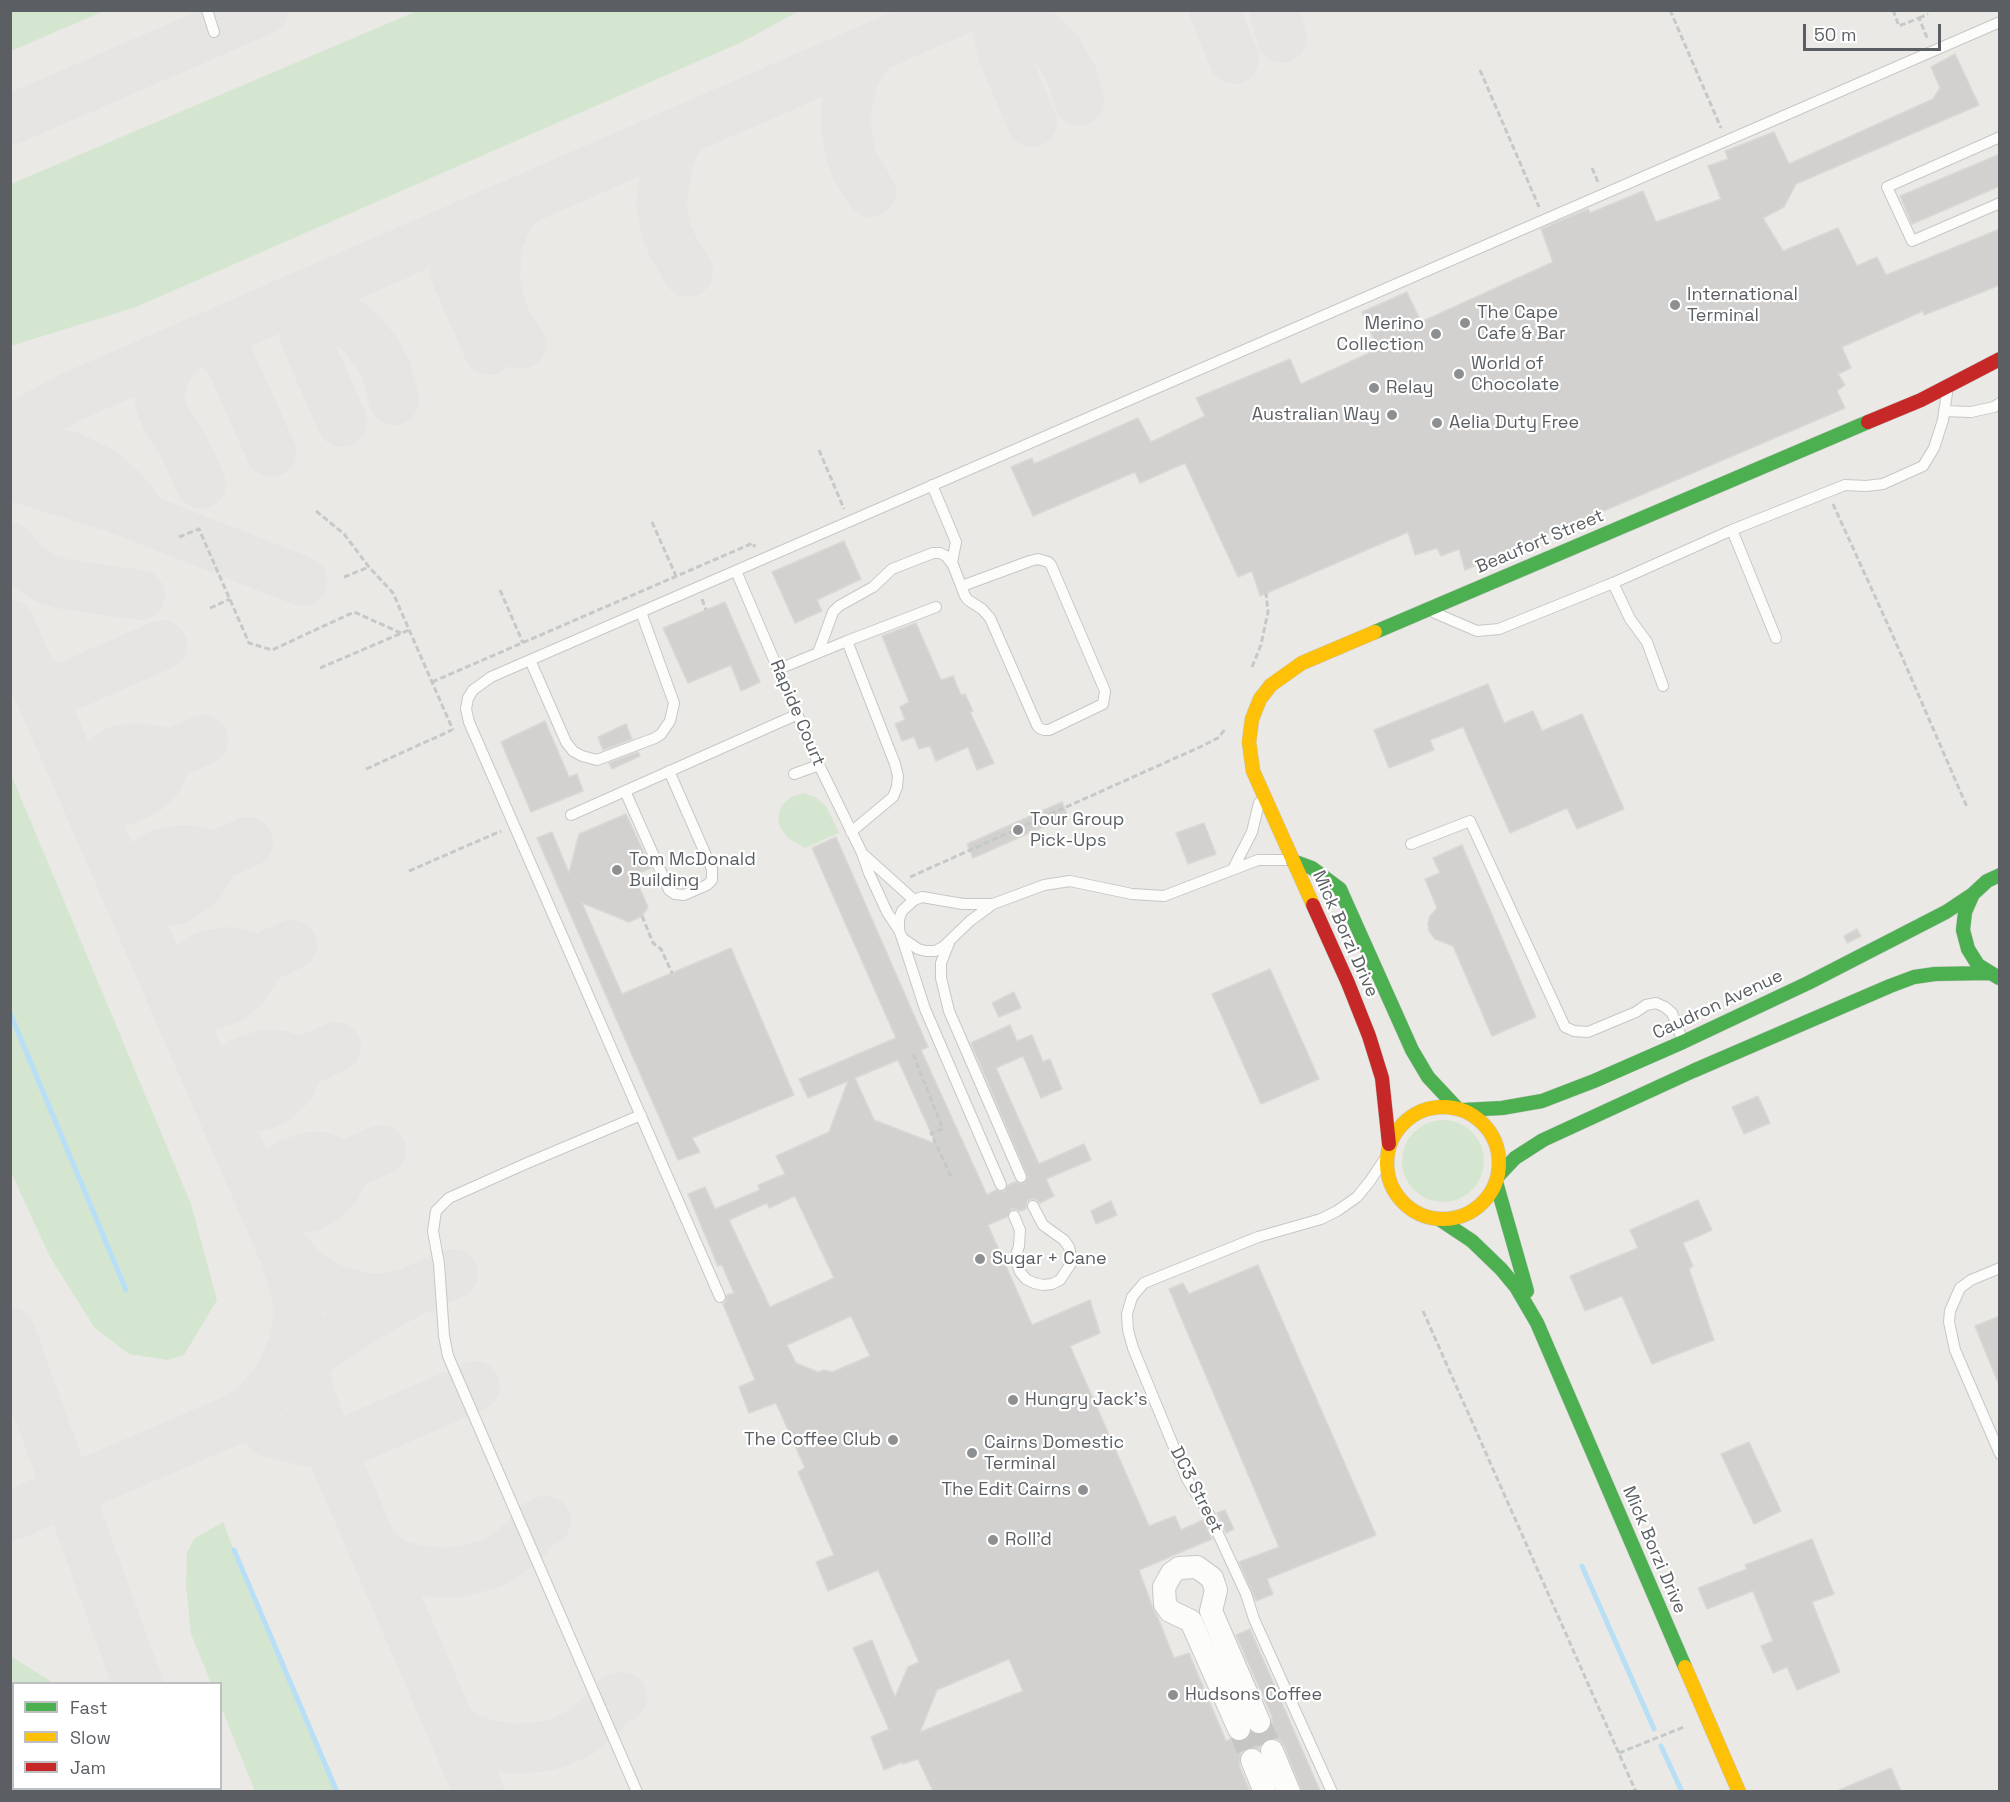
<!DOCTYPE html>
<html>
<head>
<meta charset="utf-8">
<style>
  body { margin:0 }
  #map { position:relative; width:2010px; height:1802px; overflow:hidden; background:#eae9e5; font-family:"Space Grotesk",sans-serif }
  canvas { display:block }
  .frame { position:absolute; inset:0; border:12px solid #5b5f63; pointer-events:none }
  .legend { position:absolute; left:12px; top:1682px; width:210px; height:108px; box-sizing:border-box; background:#fff; border:2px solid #bdbfc1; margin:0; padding:8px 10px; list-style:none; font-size:18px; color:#5b5f63 }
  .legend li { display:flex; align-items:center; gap:12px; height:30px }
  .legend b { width:30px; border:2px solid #bdbfc1 }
  .scale { position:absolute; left:1803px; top:24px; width:138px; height:27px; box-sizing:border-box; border:3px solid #5b5f63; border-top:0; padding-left:8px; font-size:18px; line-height:21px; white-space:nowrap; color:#5b5f63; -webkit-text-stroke:4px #fff; paint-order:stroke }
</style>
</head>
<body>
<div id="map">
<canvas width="2010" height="1802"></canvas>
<div class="frame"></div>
<ul class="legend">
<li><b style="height:8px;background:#4caf50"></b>Fast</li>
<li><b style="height:8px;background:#ffc107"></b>Slow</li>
<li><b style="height:8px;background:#c62828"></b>Jam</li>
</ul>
<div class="scale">50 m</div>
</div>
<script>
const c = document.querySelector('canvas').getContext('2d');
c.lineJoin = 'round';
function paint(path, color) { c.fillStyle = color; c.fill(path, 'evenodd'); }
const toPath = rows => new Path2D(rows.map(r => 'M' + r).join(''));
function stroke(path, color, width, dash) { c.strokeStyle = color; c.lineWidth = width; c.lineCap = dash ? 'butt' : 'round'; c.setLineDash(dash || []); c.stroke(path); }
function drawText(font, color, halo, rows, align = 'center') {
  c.font = font + ' "Space Grotesk",sans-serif'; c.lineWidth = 4.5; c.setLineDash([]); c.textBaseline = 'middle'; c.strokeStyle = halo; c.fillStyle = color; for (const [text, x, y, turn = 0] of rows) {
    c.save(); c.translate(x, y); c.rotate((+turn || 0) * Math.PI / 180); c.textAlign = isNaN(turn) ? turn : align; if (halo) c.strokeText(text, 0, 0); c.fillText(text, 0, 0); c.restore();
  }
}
paint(toPath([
  [11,10,104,10,104,11,11,51],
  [417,11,799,11,742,42,136,307,11,346,11,184],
  [10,772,191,1204,217,1300,184,1355,168,1360,129,1354,94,1327,50,1257,11,1172],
  [803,793,815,797,826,806,839,833,805,848,788,838,780,827,778,820,781,806,791,797],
  '1402 1161a41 41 0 1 1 82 0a41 41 0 1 1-82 0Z',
  [223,1522,234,1550,337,1791,255,1791,221,1707,220,1684,211,1683,191,1634,186,1585,187,1552,195,1538],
  [10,1656,54,1683,14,1684,14,1788,105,1788,106,1791,11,1791]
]), '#d4e6d0');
stroke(toPath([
  [10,1013,126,1290],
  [234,1550,337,1792],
  [1582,1566,1654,1729],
  [1661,1746,1682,1792]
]), '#b8dff5', 5);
stroke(toPath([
  [1000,10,1008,13,1032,26,1052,45,1059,53,1072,76,1079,101],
  [1000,10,999,37,1003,54,1032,122],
  [1214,10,1234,59],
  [1274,10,1282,38],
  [871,49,858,68,852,82,846,110,846,127,851,155,857,170,871,192],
  [10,120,263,10],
  [684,131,677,140,668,161,661,202,666,230,671,243,688,272],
  [517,203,506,222,497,245,495,277,501,309,508,324,521,344],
  [473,222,457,243,453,260,455,273,489,350],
  [324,287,311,300,307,308,304,325,305,337,342,422],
  [294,300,316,305,339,315,362,334,377,353,386,370,394,400],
  [10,434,41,413,71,397,959,10],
  [10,455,24,451,41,451,72,457,100,471,122,490,134,504],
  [10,475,111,506,302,581],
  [201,484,183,445,167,421,160,403,160,391,167,367,181,352,191,345,201,342,208,343,217,346,228,356,271,452],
  [10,547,24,564,47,579,63,584,140,595],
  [10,625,284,1253,296,1290,303,1361,310,1395,322,1429,479,1792],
  [32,673,43,684,59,689,71,685,162,645],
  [167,756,165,763,159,777,145,791,137,795,128,799,107,801,89,795,83,792,91,773,98,764,117,751,137,748,158,751,167,756,203,740],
  [211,858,208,869,200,883,178,899,156,903,128,895,134,878,138,871,153,858,163,853,184,850,196,851,211,858,248,842],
  [256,961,254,970,245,985,231,998,210,1005,197,1005,172,997,183,972,205,957,213,954,232,952,250,957,256,961,292,945],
  [300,1063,290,1086,276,1099,265,1104,244,1107,216,1099,222,1085,231,1071,245,1061,264,1055,272,1055,282,1056,300,1063,336,1047],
  [345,1166,343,1174,336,1187,321,1201,312,1206,290,1210,279,1208,261,1202,272,1178,289,1164,310,1157,321,1157,345,1166,381,1150],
  [281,1244,298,1266,309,1275,333,1289,365,1298,382,1298,409,1293],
  [10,1332,138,1684],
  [281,1379,316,1351,370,1315,411,1292,453,1274],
  [269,1432,315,1443,349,1441,475,1386],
  [10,1516,235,1419,251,1410,274,1385,282,1371,294,1343,297,1323],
  [374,1550,398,1565,412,1569,440,1573,458,1572,490,1564,505,1556,525,1540,537,1525,546,1521],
  [451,1726,469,1738,489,1745,516,1749,546,1746,560,1742,581,1732,600,1716,614,1700,622,1697],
  [184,1788,185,1792]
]), '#e6e5e4', 50);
const building = toPath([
  [1955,54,1979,105,1796,184,1784,207,1763,218,1783,251,1838,228,1857,266,1877,257,1886,275,2000,229,2000,285,1924,315,1923,311,1842,347,1851,368,1838,374,1845,385,1837,391,1845,408,1465,570,1459,549,1441,556,1437,548,1415,555,1408,532,1260,596,1252,571,1238,577,1185,463,1140,483,1135,472,1033,516,1011,467,1032,458,1034,464,1138,418,1151,442,1205,416,1196,398,1290,359,1301,384,1378,349,1362,312,1407,292,1421,322,1553,262,1541,229,1588,209,1590,213,1643,191,1656,222,1721,199,1708,166,1728,159,1725,151,1774,132,1789,164,1933,99,1940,88,1931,67,1955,54],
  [2000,154,2000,186,1912,224,1900,196,2000,154],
  [844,541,861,579,817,600,822,611,795,623,772,572,844,541],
  [725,602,760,682,741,691,731,665,688,683,663,628,725,602],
  [916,623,941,680,953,676,961,695,965,694,973,711,970,712,994,763,977,770,968,747,936,761,930,746,919,749,914,737,902,741,895,724,905,720,900,707,909,702,882,636,916,623],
  [1488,684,1504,723,1533,711,1542,731,1582,714,1624,809,1577,829,1567,808,1510,833,1463,727,1430,740,1434,750,1389,768,1374,730,1488,684],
  [545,721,569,777,577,774,583,791,531,812,501,742,545,721],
  [626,724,632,739,603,750,598,737,626,724],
  [638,752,640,756,612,769,609,763,638,752],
  [1062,802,1068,816,973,858,967,844,1062,802],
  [626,814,651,868,634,875,648,907,642,916,629,922,582,903,622,994,731,948,794,1095,692,1138,700,1152,678,1160,537,838,552,832,569,873,579,834,626,814],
  [1204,823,1216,854,1188,864,1176,833,1204,823],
  [836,837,928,1047,921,1050,987,1195,996,1190,1004,1192,1008,1185,1015,1182,1023,1184,1028,1177,971,1043,1010,1025,1017,1041,1032,1035,1043,1062,1050,1059,1062,1089,1041,1098,1023,1056,996,1068,1039,1164,1084,1144,1091,1160,1046,1179,1054,1196,1040,1203,1036,1199,1030,1199,1026,1203,1026,1209,1020,1211,1015,1209,1011,1209,1007,1217,988,1225,1032,1325,1090,1300,1100,1333,1070,1346,1149,1526,1175,1516,1181,1530,1203,1520,1212,1539,1139,1570,1154,1611,1158,1618,1174,1658,1189,1653,1226,1741,1230,1739,1237,1742,1244,1742,1251,1733,1258,1735,1264,1735,1270,1730,1272,1723,1272,1717,1236,1635,1250,1629,1320,1791,1302,1791,1284,1746,1280,1740,1273,1738,1266,1739,1262,1742,1259,1749,1247,1747,1241,1752,1239,1765,1250,1791,933,1791,918,1759,903,1764,902,1762,884,1770,871,1737,889,1729,853,1648,872,1640,895,1697,908,1667,919,1662,878,1570,828,1591,816,1562,834,1555,798,1472,805,1468,776,1403,749,1413,739,1387,755,1380,723,1304,726,1301,727,1295,734,1293,722,1265,718,1266,688,1194,705,1187,715,1209,760,1190,758,1185,785,1174,776,1156,829,1132,848,1081,808,1098,799,1079,896,1038,812,848,836,837],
  [898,1060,936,1144,874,1120,855,1078,898,1060],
  [795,1196,834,1278,770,1307,729,1220,767,1203,769,1208,795,1196],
  [851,1316,870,1356,832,1372,824,1370,818,1372,796,1363,787,1345,851,1316],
  [1009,1659,1023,1691,920,1732,937,1690,1009,1659],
  [1462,845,1536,1017,1492,1036,1453,946,1435,939,1429,931,1428,923,1430,916,1437,908,1425,879,1440,873,1433,858,1462,845],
  [1857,929,1861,936,1847,943,1844,936,1857,929],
  [1270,969,1319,1079,1261,1104,1212,994,1270,969],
  [1014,992,1021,1008,999,1017,992,1003,1014,992],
  [1758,1096,1770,1123,1744,1134,1732,1107,1758,1096],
  [1698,1200,1712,1230,1683,1243,1693,1266,1689,1269,1714,1340,1652,1364,1622,1296,1585,1311,1570,1276,1638,1248,1630,1230,1698,1200],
  [1111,1201,1117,1215,1096,1224,1091,1211,1111,1201],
  [1258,1265,1376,1535,1267,1579,1273,1594,1256,1601,1239,1562,1279,1547,1169,1289,1183,1283,1189,1294,1258,1265],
  [2000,1316,2000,1385,1999,1385,1975,1326,2000,1316],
  [1749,1442,1781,1511,1754,1524,1721,1454,1749,1442],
  [1225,1510,1234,1529,1226,1533,1217,1513,1225,1510],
  [1812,1539,1834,1594,1812,1602,1840,1672,1797,1690,1787,1667,1773,1673,1761,1646,1773,1641,1753,1591,1707,1609,1698,1588,1747,1569,1745,1565,1812,1539],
  [1891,1768,1901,1791,1837,1791,1891,1768]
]);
paint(building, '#d2d1cf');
stroke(building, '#dad8d4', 1.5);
stroke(toPath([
  [1259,1722,1272,1751],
  [1239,1729,1252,1760]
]), '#c6c6c4', 22, [22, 11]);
const lane = toPath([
  [207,10,214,32],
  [2000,137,1887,187,1912,241,2000,203],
  [1944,411,1971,412,1994,407,2000,403],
  [932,485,956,542,952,562],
  [1732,530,1776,638],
  [736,571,819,765,862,853,869,873,887,912,899,930],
  [1613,583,1630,619,1647,642,1663,686],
  [1435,613,1477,631,1499,629,1613,583,1732,530,1845,485,1866,486,1883,484,1923,466,1934,448,1943,420,1947,393],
  [847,641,895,764,898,776,897,787,893,797,851,832],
  [818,653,833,612,839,606,873,587,892,569,933,553,940,553,946,556,953,565,965,596,968,600,982,609,990,618,1037,725,1039,728,1044,730,1049,730,1103,704,1105,691,1051,565,1048,562,1038,559,1030,561,962,586],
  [530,660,566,742,573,751,582,756,597,760,655,738,661,734,670,721,674,703,641,612],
  [779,669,847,641,936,607],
  [794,774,819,765],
  [625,791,669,890,675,894,684,895,707,885,712,880,712,869,669,771],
  [571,815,796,715],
  [1411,844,1470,821,1565,1027,1574,1031,1588,1032,1636,1012,1646,1005,1656,1003,1665,1007,1672,1013,1682,1039],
  [864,855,914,900],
  [1233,869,1252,832,1259,803],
  [993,904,963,904,922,897,914,900,902,911,899,919,899,930,902,938,918,949,926,951,935,951,943,947,970,921,993,904,1044,885,1070,881,1132,894,1164,896,1258,860,1287,860],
  [902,938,925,1009,1001,1185],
  [949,943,941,963,941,978,949,1011,1021,1177],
  [1014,1216,1020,1230,1019,1246,1016,1255,1017,1264,1020,1272,1026,1279,1034,1283,1043,1285,1052,1284,1060,1280,1070,1265,1071,1256,1069,1247,1064,1240,1043,1225,1033,1206],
  [2000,1268,1971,1280,1960,1288,1950,1311,1949,1322,1955,1350,2000,1454],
  [720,1297,469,722,466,709,468,698,473,690,491,677,2000,22],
  [637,1792,448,1356,444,1336,439,1264,433,1231,436,1211,449,1198,525,1164,641,1115],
  [1332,1792,1254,1619,1246,1594,1208,1512,1187,1479,1133,1348,1128,1330,1127,1314,1132,1297,1144,1283,1258,1237,1321,1219,1337,1211,1357,1197,1370,1181,1388,1154]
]);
const street = toPath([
  [1239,1729,1191,1621,1170,1611,1165,1604,1164,1587,1172,1573,1179,1568,1197,1567,1212,1578,1216,1590,1211,1611,1259,1722],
  [1272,1751,1289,1792],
  [1252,1760,1265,1792]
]);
const fast = toPath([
  [1375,632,1868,422],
  [1293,861,1312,868,1340,889,1412,1050,1428,1077,1457,1108],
  [1999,978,1978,965,1968,949,1963,930,1965,912,1973,894,1987,881,2000,875],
  [1463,1110,1502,1108,1542,1101,1594,1081,1683,1042,1808,983,1946,912,1973,894],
  [1499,1175,1515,1158,1543,1140,1693,1071,1890,986,1914,977,1935,974,1989,973],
  [1496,1182,1527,1291],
  [1439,1219,1472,1241,1501,1269,1516,1287,1537,1323,1685,1667]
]);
const slow = toPath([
  [1313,905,1253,771,1249,742,1252,719,1260,699,1271,685,1302,663,1375,632],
  '1387 1163a56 56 0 1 1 112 0a56 56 0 1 1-112 0Z',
  [1685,1667,1739,1792]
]);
const jam = toPath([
  [1868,422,1921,400,2000,359],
  [1313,905,1348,983,1369,1036,1382,1078,1389,1144]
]);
stroke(lane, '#c7c7c7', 12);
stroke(street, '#c7c7c7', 24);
stroke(fast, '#c7c7c7', 15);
stroke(slow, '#c7c7c7', 15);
stroke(jam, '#c7c7c7', 15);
stroke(toPath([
  [1670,10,1721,128],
  [1893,10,1899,26,1919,18,1928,40],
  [1935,11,1936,10],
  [1919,18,1928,14],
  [1480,70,1539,207],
  [1592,168,1598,182],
  [819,450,844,509],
  [1833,504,1893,636,1967,807],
  [316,511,344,534,369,567,393,593,453,730],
  [652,522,676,576],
  [179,537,199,529,249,643,272,650,354,612,401,633],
  [344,577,369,567],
  [500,590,523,643],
  [702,599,706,610],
  [210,608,230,599],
  [1252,667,1261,645,1265,626,1268,612,1266,593],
  [320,668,409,630],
  [432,682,753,543,755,547],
  [366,769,452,730],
  [409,871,501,831],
  [910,877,1200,747,1218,738,1226,728],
  [642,916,653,943,661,949,672,973],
  [913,1054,943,1129,931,1133,952,1179],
  [1423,1311,1636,1792],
  [1619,1753,1684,1727]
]), '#c5c9c7', 3, [6, 3]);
stroke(lane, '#fcfcfb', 10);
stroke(street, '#fcfcfb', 22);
stroke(fast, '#4caf50', 14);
stroke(slow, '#ffc107', 14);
stroke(jam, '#c62828', 14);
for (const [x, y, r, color] of [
  [1675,305,6,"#8d8f90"],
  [1465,323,6,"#8d8f90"],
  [1436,334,6,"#8d8f90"],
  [1459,374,6,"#8d8f90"],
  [1374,388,6,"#8d8f90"],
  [1392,415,6,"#8d8f90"],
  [1437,423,6,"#8d8f90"],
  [1018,830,6,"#8d8f90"],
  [617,870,6,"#8d8f90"],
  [980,1259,6,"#8d8f90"],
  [1013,1400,6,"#8d8f90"],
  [893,1440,6,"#8d8f90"],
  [972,1453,6,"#8d8f90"],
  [1083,1490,6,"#8d8f90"],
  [993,1540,6,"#8d8f90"],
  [1173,1695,6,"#8d8f90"]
]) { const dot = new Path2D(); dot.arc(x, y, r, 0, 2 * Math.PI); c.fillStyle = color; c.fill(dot); stroke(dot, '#fff', 2); }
drawText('18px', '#5b5f63', '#fff', [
  ["International",1687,295],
  ["Terminal",1687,316],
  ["The Cape",1477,313],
  ["Cafe & Bar",1477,334],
  ["Merino",1424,324,"right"],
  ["Collection",1424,345,"right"],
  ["World of",1471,364],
  ["Chocolate",1471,385],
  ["Relay",1386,388],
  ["Australian Way",1380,415,"right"],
  ["Aelia Duty Free",1449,423],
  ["Tour Group",1030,820],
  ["Pick-Ups",1030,841],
  ["Tom McDonald",629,860],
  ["Building",629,881],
  ["Sugar + Cane",992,1259],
  ["Hungry Jack's",1025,1400],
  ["The Coffee Club",881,1440,"right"],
  ["Cairns Domestic",984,1443],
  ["Terminal",984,1464],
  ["The Edit Cairns",1071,1490,"right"],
  ["Roll'd",1005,1540],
  ["Hudsons Coffee",1185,1695]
], 'left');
drawText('18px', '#5b5f63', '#fff', [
  ["Beaufort Street",1540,542,-23],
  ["Rapide Court",797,713,67],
  ["Mick Borzi Drive",1345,934,66],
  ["Caudron Avenue",1718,1005,-25],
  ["DC3 Street",1196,1490,63],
  ["Mick Borzi Drive",1654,1550,67]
]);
</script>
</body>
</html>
